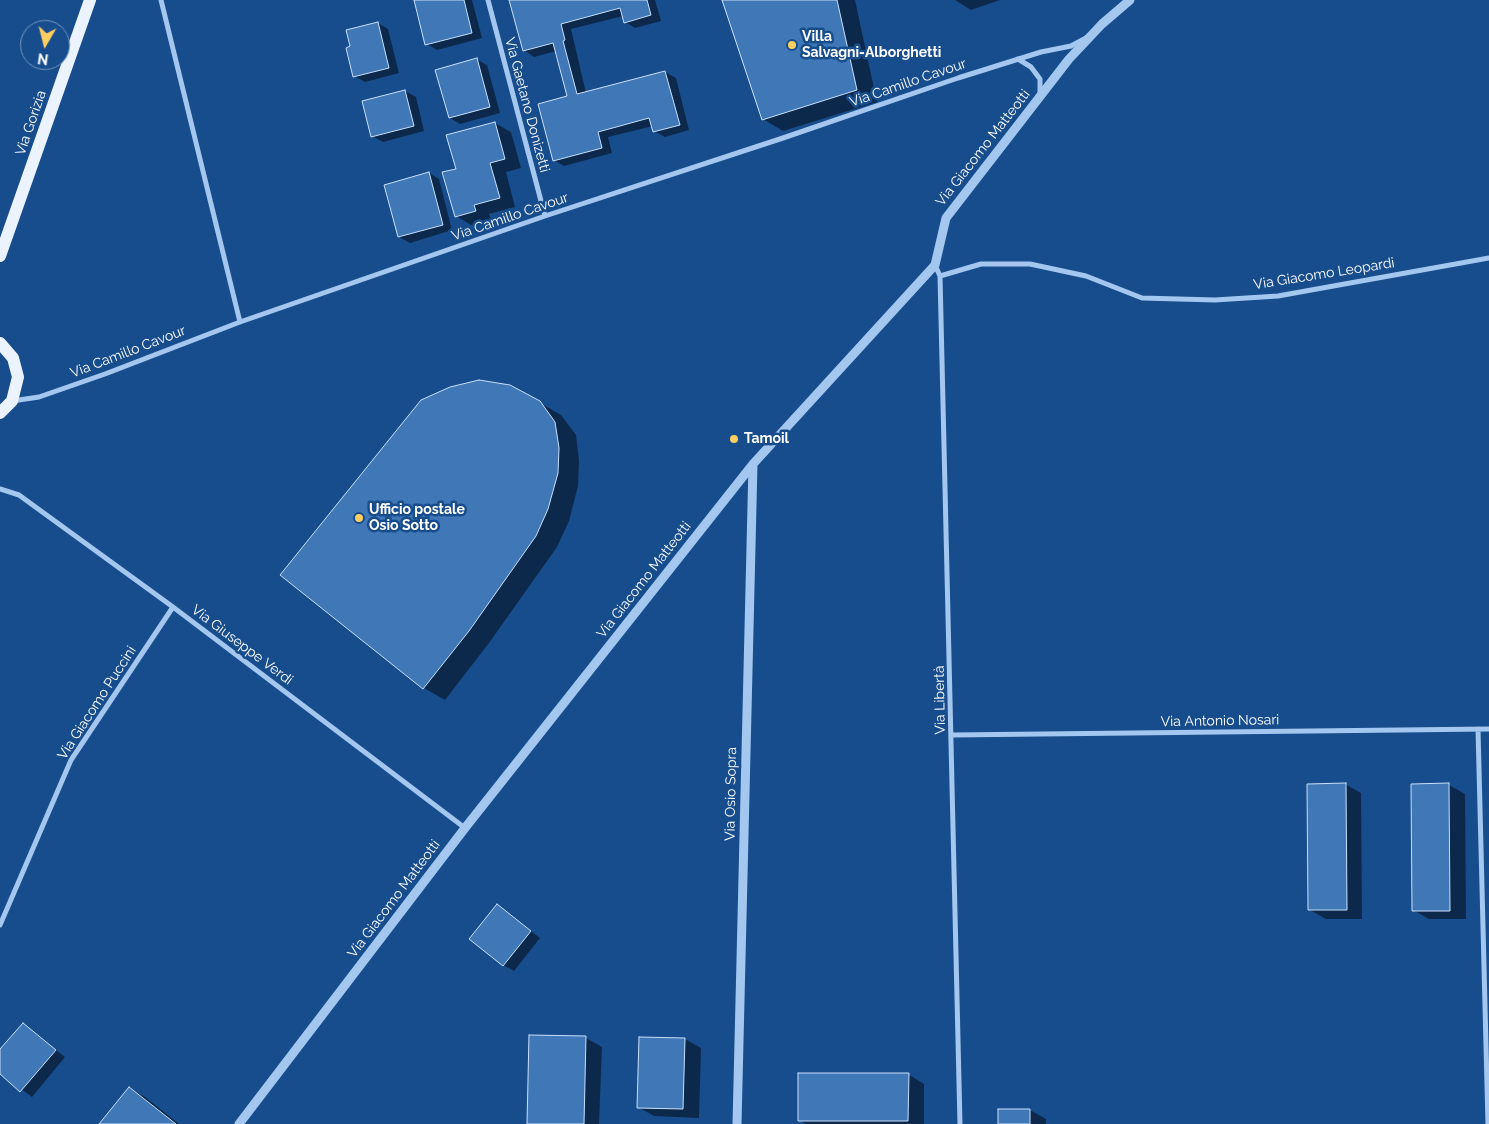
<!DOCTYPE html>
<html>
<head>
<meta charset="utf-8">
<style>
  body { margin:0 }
  #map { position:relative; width:1489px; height:1124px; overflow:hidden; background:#174d8d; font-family:Raleway,sans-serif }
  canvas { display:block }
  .north { position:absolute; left:20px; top:20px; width:50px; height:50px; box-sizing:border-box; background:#174d8d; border:1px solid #7494bb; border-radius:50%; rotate:188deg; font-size:14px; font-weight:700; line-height:20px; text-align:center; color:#fff }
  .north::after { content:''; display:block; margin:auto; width:18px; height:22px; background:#ffce61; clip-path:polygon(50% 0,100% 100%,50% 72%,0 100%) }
</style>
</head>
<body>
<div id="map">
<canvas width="1489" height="1124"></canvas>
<div class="north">N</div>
</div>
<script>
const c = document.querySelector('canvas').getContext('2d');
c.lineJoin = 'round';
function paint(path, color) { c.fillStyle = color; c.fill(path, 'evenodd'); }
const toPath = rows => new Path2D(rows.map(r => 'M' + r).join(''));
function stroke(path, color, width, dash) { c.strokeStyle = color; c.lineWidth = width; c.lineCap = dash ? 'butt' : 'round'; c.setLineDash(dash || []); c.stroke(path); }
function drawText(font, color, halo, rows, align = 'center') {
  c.font = font + ' Raleway,sans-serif'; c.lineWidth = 5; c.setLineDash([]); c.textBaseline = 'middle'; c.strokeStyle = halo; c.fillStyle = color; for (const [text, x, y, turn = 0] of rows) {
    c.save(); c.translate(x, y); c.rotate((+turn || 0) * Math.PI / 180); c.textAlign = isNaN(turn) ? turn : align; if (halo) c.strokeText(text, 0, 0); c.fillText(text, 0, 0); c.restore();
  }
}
paint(toPath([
  [415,0,472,0,482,38,437,50,427,44],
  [510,0,655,0,661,21,635,28,625,22,623,16,571,29,586,93,665,72,676,78,689,130,665,137,654,131,653,126,608,137,612,153,564,166,554,160,568,97,556,51,534,57,524,50],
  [723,0,855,0,877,102,783,131,763,119],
  [955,0,1000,0,971,10],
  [378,23,388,29,399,73,365,82,354,76],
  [476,59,487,65,500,113,460,124,450,118],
  [405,91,416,97,424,131,383,142,372,136],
  [495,123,511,132,521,168,506,172,515,207,489,214,491,220,471,225,456,216,457,170],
  [429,173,439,179,452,230,410,243,399,237,386,186],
  [540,403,561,415,576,435,579,461,578,486,569,521,557,547,489,643,445,700,424,688,281,574],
  [1345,784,1361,793,1362,919,1326,919,1310,910],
  [1449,785,1465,794,1466,919,1429,919,1413,910],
  [497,905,540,938,514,971,503,965],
  [23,1024,65,1057,32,1097,0,1073,0,1051],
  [586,1038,602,1047,599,1124,528,1124],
  [641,1038,685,1039,701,1048,699,1118,654,1116,638,1107],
  [908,1074,924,1084,924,1124,806,1124,799,1120],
  [129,1088,145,1097,179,1124,101,1124],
  [1030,1110,1046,1119,1046,1124,1000,1124]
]), '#0007');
const building = toPath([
  [414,0,464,0,472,33,425,45,414,0],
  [509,0,647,0,651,15,624,23,620,8,561,24,565,40,563,41,577,94,665,71,680,125,653,132,649,118,598,132,602,148,553,161,538,104,567,96,553,43,523,51,509,0],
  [722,0,837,0,857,90,762,120,722,0],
  [378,22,389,68,353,77,346,48,350,46,346,30,378,22],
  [477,58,490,107,449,118,435,70,477,58],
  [405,90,414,126,371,137,362,101,405,90],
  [495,122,505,159,490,163,500,198,474,205,476,211,455,217,442,172,456,169,446,135,495,122],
  [429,172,443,225,398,237,384,185,429,172],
  [479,380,510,385,540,401,555,422,559,448,558,473,548,509,536,536,469,631,423,689,280,575,421,400,450,387,479,380],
  [1346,783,1347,910,1308,910,1307,784,1346,783],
  [1449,783,1450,911,1412,911,1411,784,1449,783],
  [497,904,531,931,503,966,469,939,497,904],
  [23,1023,56,1050,20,1092,0,1074,0,1049,23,1023],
  [529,1035,586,1036,584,1124,527,1124,529,1035],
  [639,1037,685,1038,683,1109,637,1108,639,1037],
  [798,1073,909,1073,908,1121,798,1121,798,1073],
  [129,1087,176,1124,99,1124,129,1087],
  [998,1109,1030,1109,1030,1124,998,1124,998,1109]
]);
paint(building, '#4077b6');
stroke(building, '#c9e0fb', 1);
stroke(toPath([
  [161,0,240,322],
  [488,0,545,216],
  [1018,59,1031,67,1040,79,1040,96],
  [935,265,940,276,981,264,1030,264,1086,276,1142,298,1215,300,1278,296,1489,258],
  [940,276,960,1124],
  [12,401,39,397,105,374,240,322,545,216,783,138,958,78,1041,52,1071,46,1086,38],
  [0,489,19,495,173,607,465,828],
  [1478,729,1488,1124],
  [952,735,1489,729],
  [0,925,71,760,173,607]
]), '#a3c7ef', 5);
stroke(toPath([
  [239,1124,465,828,753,464,935,265,946,218,1069,59,1102,24,1130,0],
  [737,1124,753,464]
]), '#a3c7ef', 9);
stroke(toPath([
  [0,256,90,0],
  [0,343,13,358,18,377,12,401,0,413]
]), '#ebf3ff', 12);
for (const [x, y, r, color] of [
  [792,45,5,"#ffce61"],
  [734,439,5,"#ffce61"],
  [359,518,5,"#ffce61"]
]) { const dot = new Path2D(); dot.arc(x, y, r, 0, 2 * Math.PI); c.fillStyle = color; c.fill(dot); stroke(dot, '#174d8d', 2); }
drawText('bold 14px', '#fff', '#174d8d', [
  ["Villa",802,37],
  ["Salvagni-Alborghetti",802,53],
  ["Tamoil",744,439],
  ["Ufficio postale",369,510],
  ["Osio Sotto",369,526]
], 'left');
drawText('14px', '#fff', '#174d8d', [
  ["Via Camillo Cavour",908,83,-19],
  ["Via Gaetano Donizetti",527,105,75],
  ["Via Gorizia",31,123,-71],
  ["Via Giacomo Matteotti",983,148,-52],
  ["Via Camillo Cavour",510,217,-19],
  ["Via Giacomo Leopardi",1324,274,-9],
  ["Via Camillo Cavour",128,352,-21],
  ["Via Giacomo Matteotti",644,580,-52],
  ["Via Giuseppe Verdi",242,645,37],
  ["Via Libertà",940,700,-91],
  ["Via Giacomo Puccini",97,703,-57],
  ["Via Antonio Nosari",1220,721,-1],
  ["Via Osio Sopra",731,794,-89],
  ["Via Giacomo Matteotti",394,899,-53]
]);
</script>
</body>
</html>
